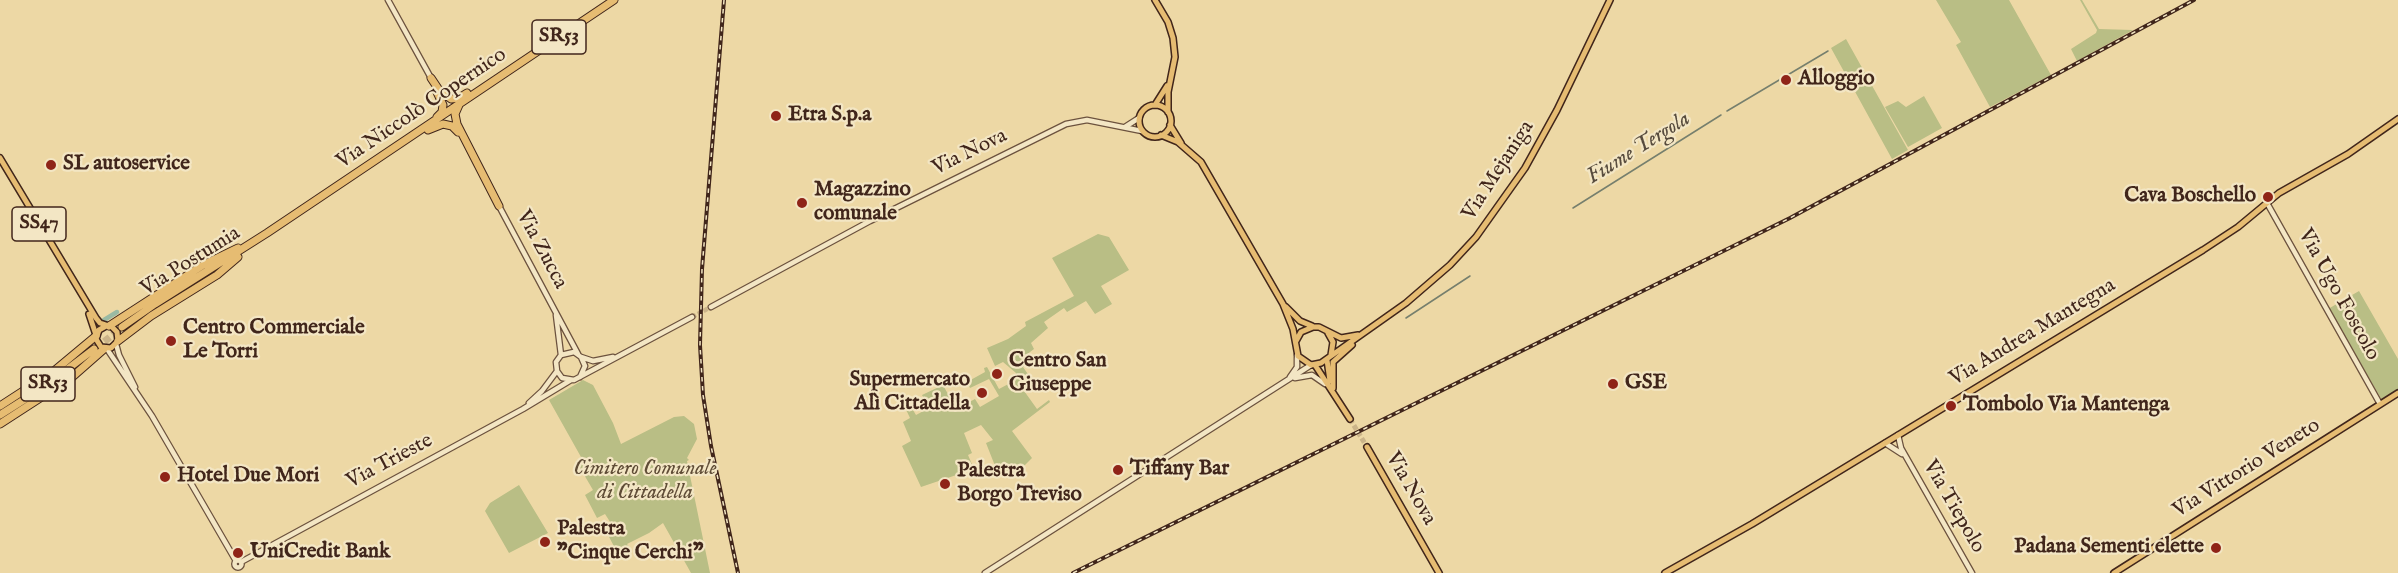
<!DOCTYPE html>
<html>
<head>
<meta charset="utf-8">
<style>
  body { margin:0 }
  canvas { display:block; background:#edd8a5 }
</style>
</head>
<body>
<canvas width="2398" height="573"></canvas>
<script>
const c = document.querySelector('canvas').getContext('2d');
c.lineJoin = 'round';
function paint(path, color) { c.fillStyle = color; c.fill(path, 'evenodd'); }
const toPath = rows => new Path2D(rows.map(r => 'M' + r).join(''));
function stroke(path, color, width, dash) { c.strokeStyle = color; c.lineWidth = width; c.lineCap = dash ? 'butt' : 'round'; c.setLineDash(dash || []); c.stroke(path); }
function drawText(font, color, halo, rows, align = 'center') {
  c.font = font + ' "IM FELL English",serif'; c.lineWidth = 4.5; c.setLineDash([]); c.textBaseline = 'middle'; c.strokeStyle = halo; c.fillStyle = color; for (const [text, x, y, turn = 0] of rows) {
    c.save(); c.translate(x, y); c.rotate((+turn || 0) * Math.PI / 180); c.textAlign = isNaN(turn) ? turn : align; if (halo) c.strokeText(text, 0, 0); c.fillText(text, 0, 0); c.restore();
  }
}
paint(toPath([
  [1936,0,2009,0,2051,75,1990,107,1956,45,1961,42],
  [2080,0,2082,0,2099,29,2133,30,2077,61,2071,49,2096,33,2097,30],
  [1846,39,1908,150,1892,159,1831,48],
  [1924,96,1942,128,1908,147,1885,107,1898,101,1906,107],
  [1098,234,1109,237,1129,270,1101,286,1112,304,1095,314,1086,301,1067,312,1064,308,1044,322,1048,328,1031,343,1034,349,1026,355,1031,362,1023,367,1032,380,1022,388,1037,409,1049,400,1050,402,1012,431,1032,458,1012,478,999,476,986,443,993,440,981,425,964,433,972,453,968,455,974,469,921,487,902,446,911,441,903,422,910,418,901,399,905,397,916,415,929,408,922,395,943,385,956,409,975,399,980,407,999,396,989,379,970,388,967,382,985,372,984,368,987,367,999,389,1014,381,1016,373,1003,362,995,366,987,348,1008,339,1026,326,1025,322,1074,296,1052,258],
  [2359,291,2398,359,2398,390,2382,400,2328,309],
  [583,380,593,385,613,423,621,444,674,417,684,416,694,424,697,439,687,458,689,460,687,461,710,573,691,573,663,523,649,533,627,544,631,549,618,554,607,533,614,528,605,514,597,518,585,495,593,490,576,461,581,457,549,400],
  [519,485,548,533,509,553,485,511,490,503]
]), '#b9be85');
stroke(toPath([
  [1727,111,1828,51],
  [1573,208,1721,115],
  [1406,318,1470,276]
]), '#767f6d', 1.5);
stroke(toPath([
  [104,320,117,312]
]), '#9abaa3', 4.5);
stroke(toPath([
  [692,317,711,307]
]), '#cbb489', 4.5, [4.5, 2]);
stroke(toPath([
  [1350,419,1367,447]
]), '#cbb489', 5, [5, 2.5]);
stroke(toPath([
  [96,348,120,329]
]), '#cbb489', 7, [7, 3.5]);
const minor = toPath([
  [388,0,431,78],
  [1125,127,1139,118],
  [2267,203,2380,404],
  [499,206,578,354],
  [711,307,870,221,1066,124,1087,120,1142,131],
  [556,315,561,355],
  [116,344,119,355,135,387],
  [107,349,152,416,236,561],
  [581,357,593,361,613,357],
  [580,377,585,366,581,357,574,352,561,355,556,362,557,371,562,378,574,380,692,317],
  [1290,377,1297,367,1297,355],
  [1295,378,1312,375,1325,384],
  [529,403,542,391,557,371],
  [1898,435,1901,448,1972,573],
  [1885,443,1902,454],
  '234.5 564a3.5 3.5 0 1 1 7 0a3.5 3.5 0 1 1-7 0Z',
  [241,562,523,409,571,380],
  [985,573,1311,365]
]);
const major = toPath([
  [1155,0,1168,22,1173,38,1175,57,1168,92,1168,112],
  [1155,105,1167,86],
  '1139 121a16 16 0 1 1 32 0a16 16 0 1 1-32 0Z',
  [1170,125,1181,143],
  [1161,135,1178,142,1201,162,1283,304,1293,329,1298,356,1311,365,1321,363,1406,303,1450,265,1476,237,1525,168,1557,110,1610,0],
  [0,158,96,318,100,323,112,327,117,332,118,341,111,348,101,347,96,339,99,330,106,326],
  [1286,307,1300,321,1312,326],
  [89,314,96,335],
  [1328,333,1333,342,1331,355],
  [1296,341,1301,332,1313,327,1319,327,1341,338,1358,335],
  [1327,360,1330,381],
  [1315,365,1350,419],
  [1333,388,1333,362,1352,345],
  [1367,447,1439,573],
  [1665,573,1752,524,2203,250,2238,227,2279,193,2348,154,2398,119],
  [2114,573,2398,393]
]);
const highway = toPath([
  [431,78,439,90,451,99,459,98,467,93],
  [436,90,443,105,442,112,437,117],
  [459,105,455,114,457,124,499,206],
  [428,130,443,124,452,126,458,132],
  [109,326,203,265,238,248],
  [122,327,155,304,267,233,614,0],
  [118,341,151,316,217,275,238,257],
  [0,406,54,371,96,336],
  [0,415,44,387,94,349],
  [0,424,71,378,104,349]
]);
stroke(minor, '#6c523e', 7);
stroke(major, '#41261b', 8);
stroke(highway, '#41261b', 9);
stroke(minor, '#f3e6c4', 4.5);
stroke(major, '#e6bc72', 5);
stroke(highway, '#e6bc72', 7);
const rail = toPath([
  [724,0,702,269,700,345,703,395,711,446,738,573],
  [1073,573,1790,218,2194,0]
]);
stroke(rail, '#41261b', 4);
stroke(rail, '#f3e6c4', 1.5, [4.5]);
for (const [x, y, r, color] of [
  [1786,80,6,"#8f2418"],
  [776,116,6,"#8f2418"],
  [51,165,6,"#8f2418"],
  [2268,197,6,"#8f2418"],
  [802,203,6,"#8f2418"],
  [171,341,6,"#8f2418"],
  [997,374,6,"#8f2418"],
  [1613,384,6,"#8f2418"],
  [982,393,6,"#8f2418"],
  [1951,406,6,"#8f2418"],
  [1118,470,6,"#8f2418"],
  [165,477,6,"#8f2418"],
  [945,484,6,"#8f2418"],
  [545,542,6,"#8f2418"],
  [2216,548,6,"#8f2418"],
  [238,553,6,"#8f2418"]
]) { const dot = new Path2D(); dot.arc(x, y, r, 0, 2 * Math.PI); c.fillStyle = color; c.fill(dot); stroke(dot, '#f3e6c4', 2); }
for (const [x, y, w] of [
  [559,37,54],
  [39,224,54],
  [48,384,54]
]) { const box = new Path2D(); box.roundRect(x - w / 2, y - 17, w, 34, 4.5); c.fillStyle = '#f3e6c4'; c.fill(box); stroke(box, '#41261b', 1.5); }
drawText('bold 20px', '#41261b', null, [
  ["SR53",559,37],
  ["SS47",39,224],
  ["SR53",48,384]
]);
drawText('bold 21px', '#41261b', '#f3e6c4', [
  ["Alloggio",1798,80],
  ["Etra S.p.a",788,116],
  ["SL autoservice",63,165],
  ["Magazzino",814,191],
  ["comunale",814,215],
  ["Cava Boschello",2256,197,"right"],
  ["Centro Commerciale",183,329],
  ["Le Torri",183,353],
  ["Centro San",1009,362],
  ["Giuseppe",1009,386],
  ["Supermercato",970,381,"right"],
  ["Alì Cittadella",970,405,"right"],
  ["GSE",1625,384],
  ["Tombolo Via Mantenga",1963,406],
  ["Tiffany Bar",1130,470],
  ["Palestra",957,472],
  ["Borgo Treviso",957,496],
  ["Hotel Due Mori",177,477],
  ["Palestra",557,530],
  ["\"Cinque Cerchi\"",557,554],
  ["Padana Sementi elette",2204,548,"right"],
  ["UniCredit Bank",250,553]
], 'left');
drawText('21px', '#41261b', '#f3e6c4', [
  ["Via Niccolò Copernico",422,109,-34],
  ["Via Nova",970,153,-26],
  ["Via Mejaniga",1499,171,-57],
  ["Via Zucca",541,250,62],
  ["Via Postumia",191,262,-32],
  ["Via Ugo Foscolo",2338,295,61],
  ["Via Andrea Mantegna",2033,333,-31],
  ["Via Trieste",390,462,-28],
  ["Via Vittorio Veneto",2247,469,-32],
  ["Via Nova",1410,489,60],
  ["Via Tiepolo",1953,507,60]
]);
drawText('italic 21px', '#5f4c36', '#f3e6c4', [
  ["Cimitero Comunale",645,470],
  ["di Cittadella",645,494]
]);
drawText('italic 22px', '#574b3d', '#f3e6c4', [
  ["Fiume Tergola",1639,149,-32]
]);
</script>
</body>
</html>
